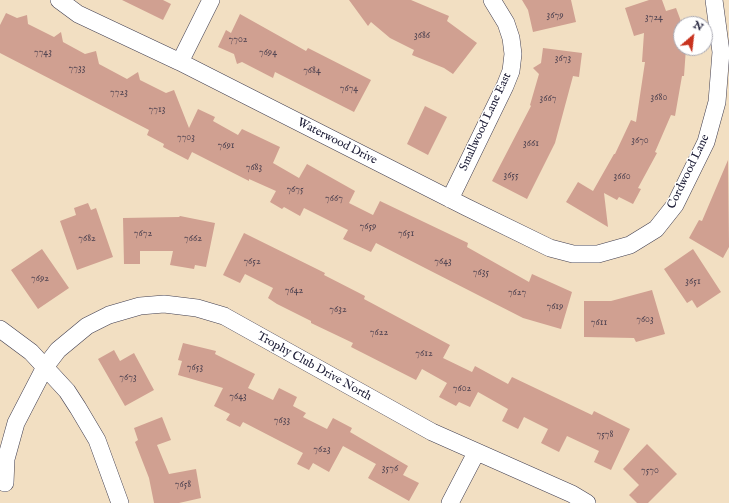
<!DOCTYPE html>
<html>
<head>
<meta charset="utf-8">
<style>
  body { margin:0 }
  #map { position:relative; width:729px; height:503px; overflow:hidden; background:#f2dfc2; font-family:"IM FELL English",serif }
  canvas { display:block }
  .north { position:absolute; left:673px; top:16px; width:40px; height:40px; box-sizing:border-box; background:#fff; border:1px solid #a7a7b1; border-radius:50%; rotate:28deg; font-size:11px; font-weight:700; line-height:16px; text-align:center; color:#22223b }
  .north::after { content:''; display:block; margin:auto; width:14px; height:18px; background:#c8321e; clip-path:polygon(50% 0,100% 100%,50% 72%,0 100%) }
</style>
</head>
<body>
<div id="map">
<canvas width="729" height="503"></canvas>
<div class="north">N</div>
</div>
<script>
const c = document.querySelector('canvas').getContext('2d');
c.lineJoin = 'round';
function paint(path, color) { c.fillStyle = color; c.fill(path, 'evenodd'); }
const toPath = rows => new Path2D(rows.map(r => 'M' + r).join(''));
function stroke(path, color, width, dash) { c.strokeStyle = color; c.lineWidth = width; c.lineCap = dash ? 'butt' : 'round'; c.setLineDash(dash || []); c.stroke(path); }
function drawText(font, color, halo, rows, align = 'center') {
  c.font = font + ' "IM FELL English",serif'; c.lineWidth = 3; c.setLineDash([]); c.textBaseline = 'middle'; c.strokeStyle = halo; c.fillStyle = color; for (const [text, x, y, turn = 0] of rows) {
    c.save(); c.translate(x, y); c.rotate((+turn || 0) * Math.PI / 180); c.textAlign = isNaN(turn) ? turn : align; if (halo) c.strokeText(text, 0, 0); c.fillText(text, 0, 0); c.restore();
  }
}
paint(toPath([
  [122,0,163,0,171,4,163,20],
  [349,0,411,0,449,16,447,21,477,43,453,74,444,68,412,55,414,50,390,38,371,22,368,26],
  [522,0,571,0,576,22,533,32,528,10],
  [649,0,662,0,666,11,676,8,682,24,681,48,686,48,684,76,682,76,675,116,671,115,655,152,657,153,638,188,641,189,633,204,619,197,617,200,604,193,608,227,566,202,578,182,593,191,614,154,615,154,631,120,636,122,645,62,642,62,644,33,634,36,625,8],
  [6,13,17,18,27,15,28,24,54,37,61,32,63,42,85,54,96,51,99,64,127,79,138,72,140,80,166,93,174,90,189,128,198,109,215,117,213,121,238,135,242,129,280,147,273,163,299,178,307,164,355,191,349,203,373,215,380,201,468,243,467,247,529,282,532,274,572,292,561,329,523,318,376,243,371,252,343,239,348,230,304,208,300,216,284,207,282,209,270,202,276,191,249,179,249,181,192,152,188,160,163,147,164,144,147,135,149,130,0,53,0,25],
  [240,14,306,51,308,48,371,80,354,112,275,72,273,78,242,62,237,64,234,54,218,47,226,30,231,33],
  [543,48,582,53,579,77,573,76,555,143,527,199,492,181,531,106,530,105,539,74,533,68,541,63],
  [425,106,447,117,428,155,407,144],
  [728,160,729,247,723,258,689,238,699,220,702,221],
  [88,203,91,210,96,208,113,257,77,270,60,221,76,215,74,208],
  [180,216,215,223,206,267,195,265,194,269,170,265,173,251,140,251,140,264,124,264,123,218,179,217],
  [244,233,325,273,324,275,365,296,364,299,450,345,443,358,472,372,475,366,508,384,512,377,592,415,594,411,630,429,611,470,594,462,599,451,567,436,559,452,541,443,548,429,524,417,518,429,502,421,508,409,478,392,470,407,459,402,456,406,439,397,447,383,422,369,416,380,351,347,353,343,311,323,311,321,277,304,268,298,273,288,245,274,240,283,223,275],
  [42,249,69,288,38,309,11,270],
  [693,249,721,292,697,308,692,300,687,303,664,269],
  [652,290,665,334,636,342,634,338,584,337,584,301,611,301],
  [183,343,216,351,215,354,255,374,248,388,273,400,279,388,297,397,293,406,306,413,303,417,327,429,333,418,352,428,350,432,408,466,403,475,419,483,409,501,368,478,376,464,343,446,329,472,313,463,309,470,297,464,303,453,243,422,240,427,226,420,230,414,214,406,223,388,178,375,182,361,178,360],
  [114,350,120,361,134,353,154,390,125,406,98,359],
  [162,417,171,440,157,445,169,474,196,469,201,498,179,503,154,503,149,478,135,442,138,440,134,428],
  [647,444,677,474,648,503,637,503,629,495,639,485,623,469]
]), '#d0a091');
const minor = toPath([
  [59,0,78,14,180,62,466,207,550,248,573,254,598,254,630,245,656,229,675,205,706,142,717,102,721,52,714,0],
  [180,62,211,0],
  [450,199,505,86,511,71,513,54,511,38,506,23,492,0],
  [0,329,31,352,67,391,78,408,97,440,120,503],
  [5,483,6,459,16,423,45,367,58,350,87,326,109,315,140,306,164,304,197,308,224,316,432,432,572,494,587,503],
  [450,503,476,453]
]);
stroke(minor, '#413e4f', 18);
stroke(minor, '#fff', 17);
drawText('10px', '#4e4250', null, [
  ["3679",555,16],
  ["3724",654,18],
  ["3686",422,36],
  ["7702",238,40],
  ["7743",43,53],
  ["7694",268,53],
  ["3673",563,59],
  ["7733",77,69],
  ["7684",312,71],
  ["7674",349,89],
  ["7723",119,93],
  ["3680",659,98],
  ["3667",548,99],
  ["7713",157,110],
  ["7703",186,138],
  ["3670",640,141],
  ["3661",531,144],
  ["7691",226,146],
  ["7683",254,168],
  ["3655",511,176],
  ["3660",622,177],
  ["7675",295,190],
  ["7667",334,199],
  ["7659",368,227],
  ["7672",143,234],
  ["7651",406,234],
  ["7682",87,239],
  ["7662",193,239],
  ["7652",252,262],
  ["7643",443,262],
  ["7635",481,273],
  ["7692",40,279],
  ["3651",693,282],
  ["7642",294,291],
  ["7627",517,293],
  ["7619",555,307],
  ["7632",338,310],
  ["7603",645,320],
  ["7611",599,323],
  ["7622",379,333],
  ["7612",424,354],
  ["7653",195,368],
  ["7673",128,378],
  ["7602",462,389],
  ["7643",238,397],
  ["7633",282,421],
  ["7578",605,435],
  ["7623",322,450],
  ["3576",390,469],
  ["7570",650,471],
  ["7658",183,485]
]);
drawText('12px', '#22223b', '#fff', [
  ["Smallwood Lane East",486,122,-65],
  ["Waterwood Drive",337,142,27],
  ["Cordwood Lane",689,172,-64],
  ["Trophy Club Drive North",314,367,29]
]);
</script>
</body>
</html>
